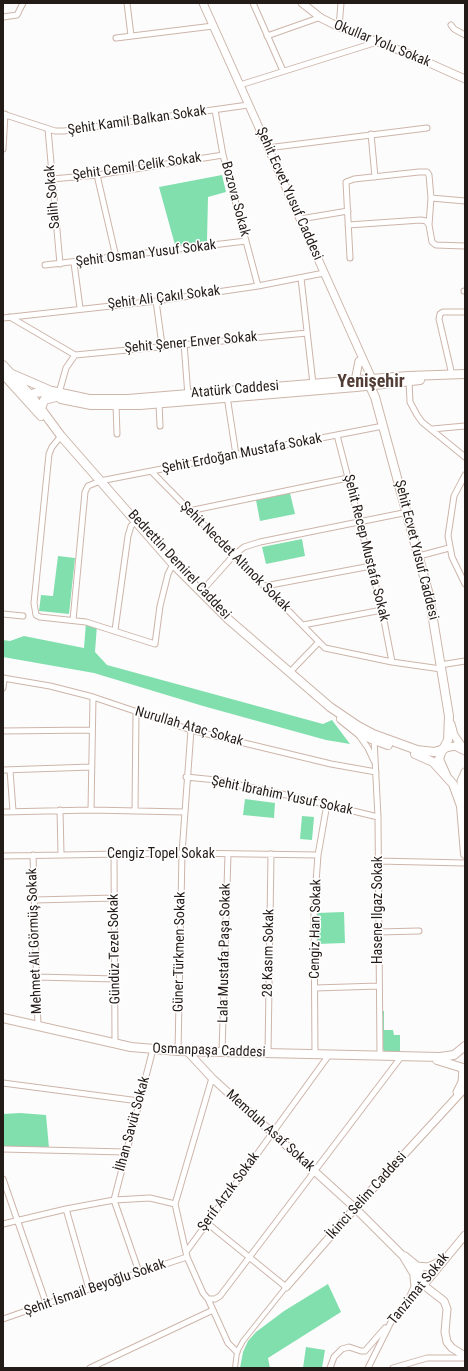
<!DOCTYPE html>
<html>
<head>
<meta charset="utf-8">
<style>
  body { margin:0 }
  #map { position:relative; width:468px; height:1371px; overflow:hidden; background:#fcfcfc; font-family:"Roboto Condensed",sans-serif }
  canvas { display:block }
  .frame { position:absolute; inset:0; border:4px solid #231b17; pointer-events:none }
</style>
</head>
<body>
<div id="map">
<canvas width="468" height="1371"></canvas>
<div class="frame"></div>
</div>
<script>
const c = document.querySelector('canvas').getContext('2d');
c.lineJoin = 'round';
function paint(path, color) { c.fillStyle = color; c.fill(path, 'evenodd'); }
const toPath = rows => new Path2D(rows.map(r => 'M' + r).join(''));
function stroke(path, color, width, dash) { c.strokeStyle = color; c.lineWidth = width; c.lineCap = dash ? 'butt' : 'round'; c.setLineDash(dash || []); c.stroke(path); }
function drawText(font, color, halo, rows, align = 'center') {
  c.font = font + ' "Roboto Condensed",sans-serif'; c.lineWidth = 3; c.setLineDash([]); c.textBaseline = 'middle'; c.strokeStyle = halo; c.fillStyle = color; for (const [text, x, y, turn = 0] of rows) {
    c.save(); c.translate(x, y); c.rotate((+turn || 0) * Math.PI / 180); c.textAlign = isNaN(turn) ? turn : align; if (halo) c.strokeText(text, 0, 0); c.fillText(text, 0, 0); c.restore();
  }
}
paint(toPath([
  [222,175,226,192,208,197,207,241,175,245,159,187],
  [290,493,295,514,260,521,256,500],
  [302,539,305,556,266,564,262,547],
  [58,556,75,558,69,614,39,611,41,595,53,596],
  [86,622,97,625,95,652,107,665,323,724,332,720,350,744,326,740,203,706,94,673,3,657,3,640,10,641,24,636,84,648],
  [245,799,275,803,274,818,243,815],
  [302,816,314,817,312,840,300,839],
  [344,912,345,943,317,944,316,913],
  [381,1011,384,1011,384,1030,393,1030,394,1035,400,1035,400,1055,389,1055,381,1048],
  [20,1113,46,1115,49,1148,3,1146,3,1114],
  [328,1284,341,1312,268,1358,270,1368,240,1368,243,1352,248,1341,256,1332,284,1311],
  [306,1347,325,1350,322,1368,303,1368]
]), '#81dfae');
const pedestrian = toPath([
  [235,1368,237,1352,243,1341,286,1287]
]);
const minor = toPath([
  [127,3,131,36],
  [253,3,283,71],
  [3,17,17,15,23,3],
  [451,25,454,29,465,35],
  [339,27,341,3],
  [267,36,321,17],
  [116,38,213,26],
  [240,85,377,42],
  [215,110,223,155,258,286],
  [3,114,55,131,64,131,248,105],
  [48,129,60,264],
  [371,134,375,177],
  [267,148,427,128],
  [3,149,5,114],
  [97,175,116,257],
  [52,179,97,175,223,155],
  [431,198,465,201],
  [300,219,348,211],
  [348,225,421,220,426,221,429,225],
  [350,258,346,182,354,179,419,172,427,172,429,175,431,198,429,225,432,242,436,245,465,246],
  [74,263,80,308],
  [45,265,246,241],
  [301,278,313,384],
  [464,291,465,291],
  [156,301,162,345],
  [10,317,75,355],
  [3,318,156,301,258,286,324,273],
  [184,343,188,396],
  [75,355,307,333],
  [452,375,439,319,440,314,443,312,465,312],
  [409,381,410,402,417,415,422,422,465,457],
  [59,393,66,368,75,355],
  [227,396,236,455],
  [159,403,160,426],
  [116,405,117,434],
  [432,429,465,426],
  [337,435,382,610,392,662],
  [61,436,52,447,49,454,34,603,36,615,40,617,86,622,155,644,160,606,168,574,173,564],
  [152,472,325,648,392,662,441,669],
  [465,475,454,496,448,536,452,557,465,584],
  [189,511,348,478],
  [419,556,449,548],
  [265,586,371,566],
  [201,592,234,555,244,547,260,542,408,512],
  [3,614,23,616],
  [73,620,85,492,88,486,100,481,383,426],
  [303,625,382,610],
  [115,630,128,536,131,526,136,521],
  [440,665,465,661],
  [290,672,318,643],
  [3,678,50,686,93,697,191,730,240,742,331,764,376,772],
  [3,688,4,678],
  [3,731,92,730],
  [358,734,368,748,374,761],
  [374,739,378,817,380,1056],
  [3,770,91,767],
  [10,770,13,811],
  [186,777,216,780,291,796,378,817],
  [60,810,61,854],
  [91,810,93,697],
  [135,810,136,712],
  [3,812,91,810,184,812],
  [114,854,115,1043],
  [33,855,38,1027],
  [3,856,182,853,318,855],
  [378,861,465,863],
  [34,900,115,898],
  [378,932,419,931],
  [36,977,116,979],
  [315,988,379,986],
  [178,1051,182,853,191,730],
  [222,1052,228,854],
  [268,1053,271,854],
  [315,1054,314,909,318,855,327,804],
  [212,1078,175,1204,187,1257,203,1293,208,1299,228,1343,237,1352],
  [3,1083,139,1101],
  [3,1149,125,1152],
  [3,1179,46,1303],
  [66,1209,89,1289],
  [207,1223,286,1287],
  [3,1224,66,1209,114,1200,150,1198,175,1204],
  [186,1252,329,1055],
  [139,1272,114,1200,153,1049],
  [208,1299,215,1299,220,1296,401,1057],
  [3,1319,89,1289,187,1257],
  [90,1368,213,1310],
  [330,1368,334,1357,342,1349,349,1347,361,1351,365,1351,385,1328],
  [368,1368,392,1320,423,1286],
  [393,1368,427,1358,465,1358]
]);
const tertiary = toPath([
  [302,3,321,18,339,27,409,54,465,79],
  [187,1051,212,1078,355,1208,403,1256,418,1281,444,1301,447,1309,445,1332,447,1342,452,1348,465,1356],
  [457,1092,462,1082,463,1068],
  [405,1256,417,1266,420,1272,423,1286],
  [417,1266,428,1267,441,1261],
  [423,1286,465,1235],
  [286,1287,355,1208,465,1088],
  [411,1296,415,1287,414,1277]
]);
const secondary = toPath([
  [203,3,372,379],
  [355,381,359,361],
  [451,724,454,735,465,751],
  [445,748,455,746,463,750],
  [461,802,461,781,465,772]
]);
const primary = toPath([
  [3,365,33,398,61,436,173,564,228,619,330,707,358,726,373,734,417,750,434,752,444,749],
  [3,374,41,416],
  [12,374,49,390],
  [368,382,375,397,429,595,449,716,448,740,441,753,439,759,446,775],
  [24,397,35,393,52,391,89,399,128,399,408,376,465,374],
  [61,399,91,405,140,405,356,387,420,380],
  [41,409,44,400,56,397],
  [341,719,361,735,388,745],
  [415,754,433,762,453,784,461,806,465,854],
  [3,1018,131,1047,178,1051,440,1057,454,1055,465,1046],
  [437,1060,463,1068]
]);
stroke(pedestrian, '#cdb5aa', 6);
stroke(minor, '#cdb5aa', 7);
stroke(tertiary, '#cdb5aa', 9);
stroke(secondary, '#cdb5aa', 9);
stroke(primary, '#cdb5aa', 10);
stroke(pedestrian, '#fff', 4);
stroke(minor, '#fff', 5);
stroke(tertiary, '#fff', 7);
stroke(secondary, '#fff', 7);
stroke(primary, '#fff', 8);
drawText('14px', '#231b17', '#fff', [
  ["Okullar Yolu Sokak",382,44,22],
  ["Şehit Kamil Balkan Sokak",137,121,-8],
  ["Şehit Cemil Celik Sokak",137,167,-8],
  ["Şehit Ecvet Yusuf Caddesi",289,194,66],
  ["Salih Sokak",53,197,-95],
  ["Bozova Sokak",235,199,75],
  ["Şehit Osman Yusuf Sokak",146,254,-7],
  ["Şehit Ali Çakıl Sokak",164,298,-7],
  ["Şehit Şener Enver Sokak",191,343,-5],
  ["Atatürk Caddesi",235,390,-5],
  ["Şehit Erdoğan Mustafa Sokak",242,454,-11],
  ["Şehit Recep Mustafa Sokak",366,548,76],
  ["Şehit Ecvet Yusuf Caddesi",416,550,76],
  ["Şehit Necdet Altınok Sokak",235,557,45],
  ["Bedrettin Demirel Caddesi",179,565,47],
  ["Nurullah Ataç Sokak",189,727,16],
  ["Şehit İbrahim Yusuf Sokak",282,796,12],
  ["Cengiz Topel Sokak",161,854],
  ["Hasene Ilgaz Sokak",378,910,-90],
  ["Cengiz Han Sokak",316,929,-89],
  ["Mehmet Ali Görmüş Sokak",35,941,-92],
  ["Gündüz Tezel Sokak",115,949,-91],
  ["Güner Türkmen Sokak",180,952,-89],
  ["Lala Mustafa Paşa Sokak",225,953,-89],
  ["28 Kasım Sokak",269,953,-89],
  ["Osmanpaşa Caddesi",209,1051,2],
  ["İlhan Savüt Sokak",133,1124,-75],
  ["Memduh Asaf Sokak",270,1131,42],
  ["Şerif Arzık Sokak",229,1192,-54],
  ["İkinci Selim Caddesi",367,1196,-48],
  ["Şehit İsmail Beyoğlu Sokak",95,1288,-19],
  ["Tanzimat Sokak",419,1289,-51]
]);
drawText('bold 18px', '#513d35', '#fff', [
  ["Yenişehir",371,382]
]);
</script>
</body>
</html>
